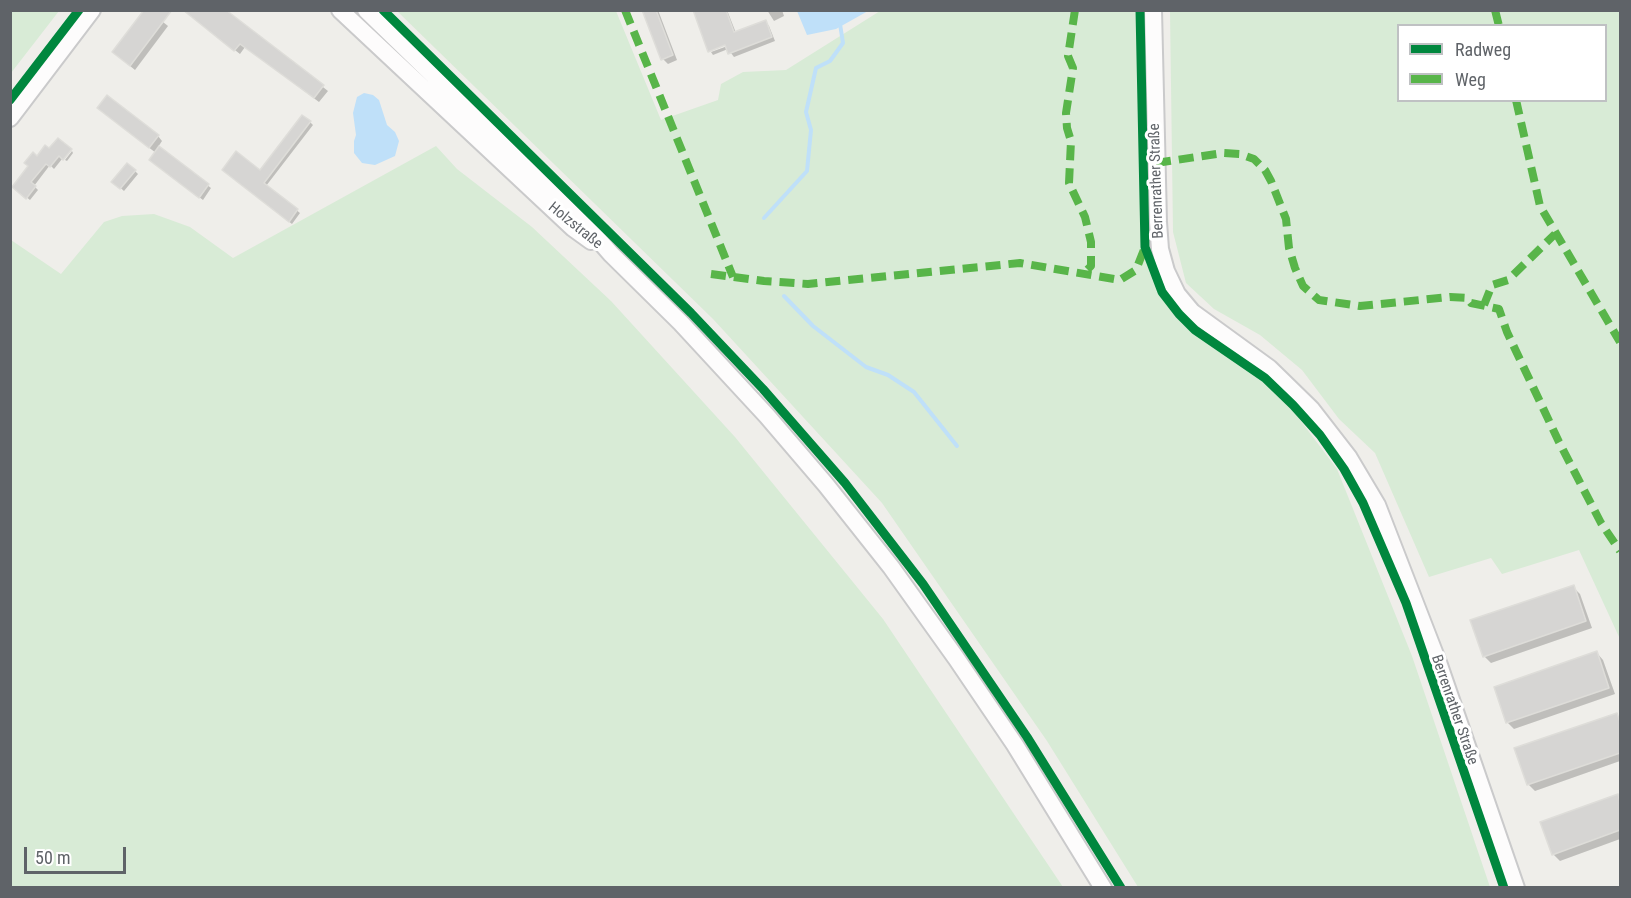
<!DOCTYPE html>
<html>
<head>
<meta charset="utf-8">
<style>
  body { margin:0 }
  #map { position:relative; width:1631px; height:898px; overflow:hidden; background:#efeeea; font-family:"Roboto Condensed",sans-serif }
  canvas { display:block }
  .frame { position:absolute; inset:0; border:12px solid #5f6368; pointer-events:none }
  .legend { position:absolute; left:1397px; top:24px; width:210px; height:78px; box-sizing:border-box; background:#fff; border:2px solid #bfc1c3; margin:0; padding:8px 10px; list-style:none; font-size:18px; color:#5f6368 }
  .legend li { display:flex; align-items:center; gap:12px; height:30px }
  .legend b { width:30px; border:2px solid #bfc1c3 }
  .scale { position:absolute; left:24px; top:847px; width:102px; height:27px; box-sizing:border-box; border:3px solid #5f6368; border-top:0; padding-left:8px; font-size:18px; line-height:21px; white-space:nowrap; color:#5f6368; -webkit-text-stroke:4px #fff; paint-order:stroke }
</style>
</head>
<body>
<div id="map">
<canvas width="1631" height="898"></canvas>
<div class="frame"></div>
<ul class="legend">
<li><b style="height:8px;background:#00873e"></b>Radweg</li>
<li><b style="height:8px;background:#58b549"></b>Weg</li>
</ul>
<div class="scale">50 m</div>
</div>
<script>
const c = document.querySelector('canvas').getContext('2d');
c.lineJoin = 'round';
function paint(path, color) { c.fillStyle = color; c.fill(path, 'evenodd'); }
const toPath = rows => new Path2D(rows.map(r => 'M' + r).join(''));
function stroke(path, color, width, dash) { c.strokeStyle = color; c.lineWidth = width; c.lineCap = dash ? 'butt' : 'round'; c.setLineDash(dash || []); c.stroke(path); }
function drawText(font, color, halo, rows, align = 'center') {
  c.font = font + ' "Roboto Condensed",sans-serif'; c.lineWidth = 6; c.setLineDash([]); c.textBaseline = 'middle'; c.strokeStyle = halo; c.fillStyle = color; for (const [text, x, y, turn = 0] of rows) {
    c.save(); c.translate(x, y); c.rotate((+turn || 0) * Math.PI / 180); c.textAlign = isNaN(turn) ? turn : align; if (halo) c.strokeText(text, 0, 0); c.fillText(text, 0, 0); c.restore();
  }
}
paint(toPath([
  [11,10,59,11,11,73,10,11],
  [397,11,616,11,661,120,718,100,721,84,743,72,786,70,880,11,1138,11,1146,258,1162,299,1182,324,1264,382,1288,404,1337,469,1412,656,1490,887,1138,887,1047,741,882,503,713,319],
  [1170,11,1620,11,1620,639,1579,550,1502,574,1491,558,1429,577,1375,453,1339,419,1302,370,1260,335,1214,309,1186,283,1173,232],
  [1398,26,1606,26,1606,100,1398,100],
  [436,146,457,169,532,227,611,301,735,437,883,619,1063,887,11,887,11,240,61,274,104,222,122,216,154,214,190,227,233,258]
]), '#d8ebd6');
paint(toPath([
  [797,11,868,11,836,29,807,35],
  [364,93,373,95,379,100,387,125,395,132,399,141,395,156,375,165,362,163,354,153,354,141,356,135,353,113,357,97]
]), '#bfe0f9');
paint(toPath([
  [148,10,168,26,135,70,119,57],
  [183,10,224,10,328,91,319,102,245,47,240,54],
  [644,10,658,10,677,60,668,64,663,59],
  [694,10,727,10,736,33,765,22,769,26,775,41,734,57,728,49,713,55,711,52,733,44],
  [767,10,782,10,784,16,774,21],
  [107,97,158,136,162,141,158,147,211,188,203,200,154,162,156,153,103,112],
  [310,122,313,125,266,186,300,213,292,224,227,173,261,172],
  [70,149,54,169,50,165,34,186,38,190,30,200,16,189,37,158,49,150],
  [72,151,73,153,67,161,65,160],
  [135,171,138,174,124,191,116,184],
  [1573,587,1580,594,1592,628,1491,663,1484,656],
  [1597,653,1603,660,1615,694,1514,729,1507,722],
  [1617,715,1620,718,1620,761,1535,791,1528,784],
  [1617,796,1620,799,1620,839,1560,861,1553,854]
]), '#0003');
stroke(toPath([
  [764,218,807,171,811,130,806,112,816,68,830,61,843,43,840,24],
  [784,296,813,326,866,367,888,375,914,392,957,446]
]), '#bfe0f9', 4);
const building = toPath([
  [144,10,172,10,130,66,112,52,144,10],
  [183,10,226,10,324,85,314,98,240,44,234,51,183,10],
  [642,10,656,10,673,55,661,60,642,10],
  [693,10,726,10,734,32,766,20,772,37,728,54,725,45,708,52,693,10],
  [107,95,159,135,149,148,97,108,107,95],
  [302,115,311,121,264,183,298,209,289,222,222,170,236,151,260,170,302,115],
  [58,138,72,149,63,160,59,156,50,167,46,164,31,182,36,186,26,199,12,187,28,166,24,163,33,152,37,156,45,145,49,148,58,138],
  [159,146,209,184,199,198,149,160,159,146],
  [127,163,136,170,120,189,111,182,127,163],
  [1574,585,1586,621,1483,657,1470,620,1574,585],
  [1597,651,1609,688,1506,723,1494,687,1597,651],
  [1617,713,1620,722,1620,753,1527,785,1514,748,1617,713],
  [1618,794,1620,802,1620,830,1552,855,1540,822,1618,794]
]);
paint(building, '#d6d5d3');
stroke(building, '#deddd9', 1.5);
const secondary = toPath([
  [340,10,573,228,591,241],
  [366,10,579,217,611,254,681,323,767,416,826,485,891,567,956,658,1015,745,1103,888],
  [1153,10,1158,222,1160,249,1166,271,1177,294,1192,312,1269,368,1311,409,1349,458,1377,505,1439,665,1516,888],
  [10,118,92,10]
]);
stroke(secondary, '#cacacb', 20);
stroke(secondary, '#fdfcfc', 16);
stroke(toPath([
  [625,10,733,277],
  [1075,10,1068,56,1073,68,1066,113,1067,128,1071,141,1069,183,1085,217,1091,242,1091,266,1084,273],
  [1495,10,1499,26],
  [1516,100,1540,206,1620,342],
  [1156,163,1223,153,1240,154,1254,159,1265,170,1271,181,1286,219,1289,248,1295,268,1303,286,1319,300,1360,306,1450,297,1467,298,1471,303,1499,309,1507,332,1559,442,1601,523,1620,551],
  [711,274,764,281,808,284,1020,263,1120,280,1136,270,1145,247],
  [1484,305,1492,285,1508,280,1555,234]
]), '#58b549', 8, [15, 8]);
stroke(toPath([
  [383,10,691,313,763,389,845,483,923,584,1027,737,1121,888],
  [1140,10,1145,247,1162,292,1179,314,1195,330,1265,378,1293,405,1320,435,1344,469,1363,503,1406,603,1504,888],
  [10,100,79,10]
]), '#00873e', 9);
drawText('15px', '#5f6368', '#fff', [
  ["Berrenrather Straße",1157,181,-92],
  ["Holzstraße",575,226,39],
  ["Berrenrather Straße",1454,710,71]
]);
</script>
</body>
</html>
